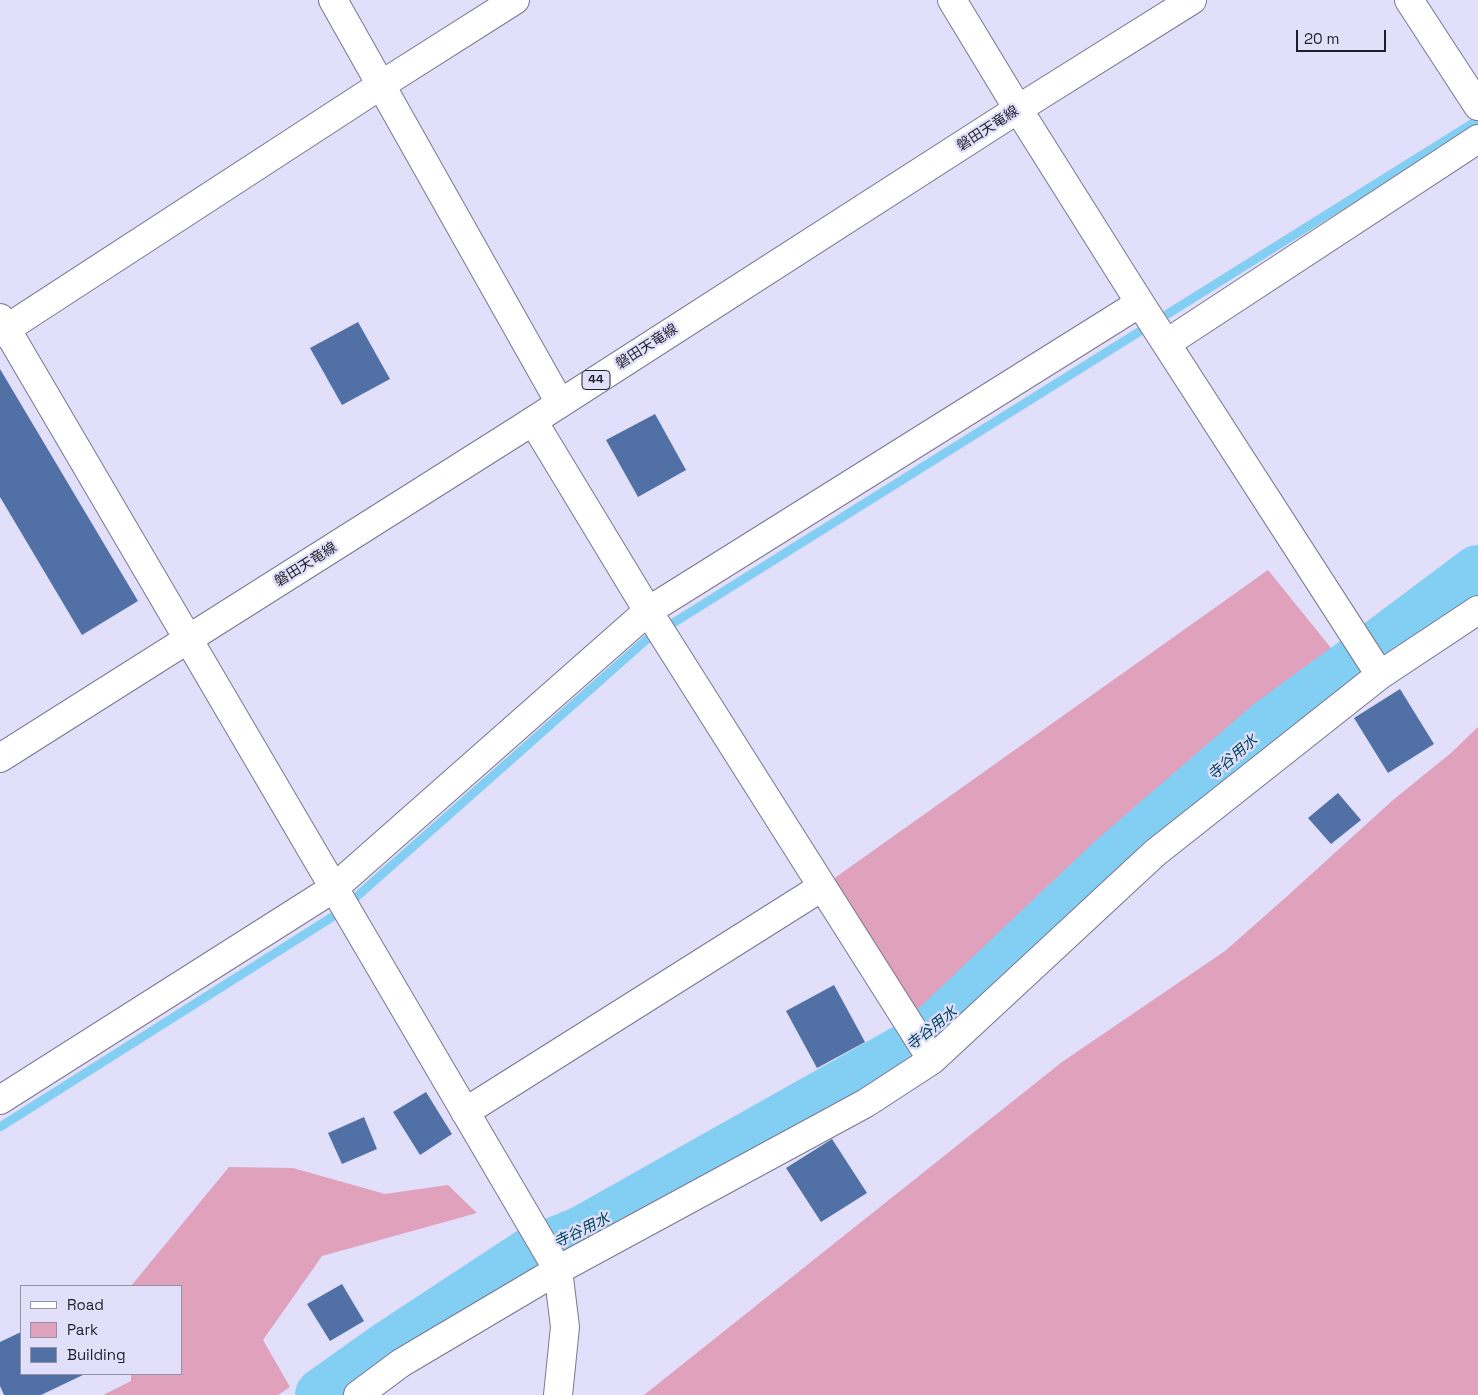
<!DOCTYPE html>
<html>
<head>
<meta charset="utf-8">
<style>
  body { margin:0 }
  #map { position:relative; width:1478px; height:1395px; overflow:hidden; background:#e2dffa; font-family:"Space Grotesk",sans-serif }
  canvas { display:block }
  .legend { position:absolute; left:20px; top:1285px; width:162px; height:90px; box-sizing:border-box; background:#e2dffa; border:1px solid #9492a6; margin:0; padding:6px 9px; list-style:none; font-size:15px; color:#201e28 }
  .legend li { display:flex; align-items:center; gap:10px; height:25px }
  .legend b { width:25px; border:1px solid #9492a6 }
  .scale { position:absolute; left:1296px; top:30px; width:90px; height:22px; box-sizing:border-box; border:2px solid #201e28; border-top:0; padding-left:6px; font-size:15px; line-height:18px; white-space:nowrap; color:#201e28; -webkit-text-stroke:4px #e2dffa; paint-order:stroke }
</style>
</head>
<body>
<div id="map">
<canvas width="1478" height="1395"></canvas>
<ul class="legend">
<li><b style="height:6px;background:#fff"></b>Road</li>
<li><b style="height:14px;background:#dfa1bc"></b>Park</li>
<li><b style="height:14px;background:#5170a5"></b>Building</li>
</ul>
<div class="scale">20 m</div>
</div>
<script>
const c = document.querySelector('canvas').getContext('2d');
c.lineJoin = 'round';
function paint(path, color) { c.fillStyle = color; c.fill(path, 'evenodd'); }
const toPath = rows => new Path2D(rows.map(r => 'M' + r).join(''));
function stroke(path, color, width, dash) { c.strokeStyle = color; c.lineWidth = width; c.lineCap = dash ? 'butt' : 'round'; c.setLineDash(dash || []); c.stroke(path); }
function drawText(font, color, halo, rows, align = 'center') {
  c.font = font + ' "Space Grotesk","Noto Sans JP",sans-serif'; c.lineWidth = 4.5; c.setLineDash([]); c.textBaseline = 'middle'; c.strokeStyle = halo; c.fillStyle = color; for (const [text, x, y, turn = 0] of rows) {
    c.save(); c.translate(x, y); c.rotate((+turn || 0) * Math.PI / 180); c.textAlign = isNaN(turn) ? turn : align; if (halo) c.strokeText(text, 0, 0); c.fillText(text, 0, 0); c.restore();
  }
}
paint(toPath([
  [1268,570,1348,669,955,1010,906,1019,822,887],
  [1478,727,1478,1395,644,1395,1062,1062,1225,951,1284,899,1393,800,1451,753],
  [229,1167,293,1168,385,1194,448,1185,477,1213,322,1256,263,1340,290,1387,278,1395,103,1395,131,1381,131,1374,181,1374,181,1286,131,1286]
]), '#dfa1bc');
stroke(toPath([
  [0,1127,337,914,646,640,1478,120]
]), '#83cff4', 9);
stroke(toPath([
  [322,1395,388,1348,531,1254,582,1233,907,1050,938,1027,1111,863,1272,724,1375,649,1478,572]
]), '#83cff4', 54);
paint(toPath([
  [358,322,390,379,342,405,310,348],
  [0,369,138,601,82,635,0,497],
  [655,414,686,470,638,497,606,440],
  [1400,689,1434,744,1388,773,1354,718],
  [1338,793,1361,820,1331,844,1308,818],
  [834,985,865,1042,817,1068,786,1011],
  [426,1092,452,1134,420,1155,393,1112],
  [364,1117,377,1149,342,1164,328,1133],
  [832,1139,867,1193,821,1222,786,1168],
  [342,1284,364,1321,330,1341,307,1304],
  [21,1332,21,1374,85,1374,41,1395,4,1395,0,1386,0,1342]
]), '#5170a5');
const minor = toPath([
  [333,0,560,403],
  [952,0,1018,109,1140,303,1380,675],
  [1409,0,1478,106],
  [0,318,558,1270,565,1327,558,1395],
  [0,333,381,85,515,0],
  [1167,343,1478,139],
  [533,421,648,611,932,1060],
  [0,1100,334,888,648,611,1140,303],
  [465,1112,822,887],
  [358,1395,401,1363,558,1270,866,1103,932,1060,1155,853,1380,675,1478,610]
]);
const major = toPath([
  [0,758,522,428,1018,109,1192,0]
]);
stroke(minor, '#79768e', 30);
stroke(major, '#79768e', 30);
stroke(minor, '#fff', 28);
stroke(major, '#fff', 28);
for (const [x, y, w] of [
  [596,380,28]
]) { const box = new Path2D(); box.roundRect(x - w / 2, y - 9.5, w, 19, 4); c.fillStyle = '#e2dffa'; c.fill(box); stroke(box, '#201e28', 1); }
drawText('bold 12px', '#201e28', null, [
  ["44",596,380]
]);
drawText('14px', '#201e28', '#e2dffa', [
  ["磐田天竜線",988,129,-33],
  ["磐田天竜線",647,347,-33],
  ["磐田天竜線",306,565,-32]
]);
drawText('italic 15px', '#01455e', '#e2dffa', [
  ["寺谷用水",1233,758,-41],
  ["寺谷用水",932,1029,-39],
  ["寺谷用水",582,1231,-26]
]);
</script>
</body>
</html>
